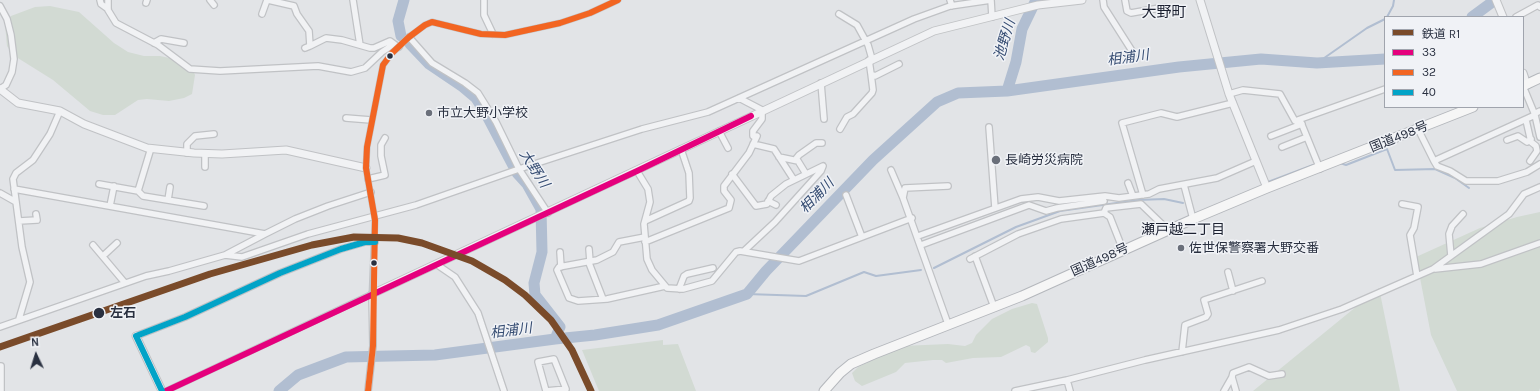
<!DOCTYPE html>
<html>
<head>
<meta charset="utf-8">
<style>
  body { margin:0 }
  #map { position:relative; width:1540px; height:391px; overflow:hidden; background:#e2e4e7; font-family:Karla,"Noto Sans JP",sans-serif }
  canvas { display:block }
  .legend { position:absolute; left:1384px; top:16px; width:140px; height:92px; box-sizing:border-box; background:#f0f2f6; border:1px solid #a0a4ad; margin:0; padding:5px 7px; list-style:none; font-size:12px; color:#293040 }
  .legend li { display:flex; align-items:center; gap:8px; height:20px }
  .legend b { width:20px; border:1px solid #a0a4ad }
  .north { position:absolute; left:16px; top:335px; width:40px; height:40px; -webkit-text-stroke:3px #f0f2f6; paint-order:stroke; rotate:356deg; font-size:11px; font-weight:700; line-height:16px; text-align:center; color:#293040 }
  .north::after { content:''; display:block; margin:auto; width:14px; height:18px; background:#293040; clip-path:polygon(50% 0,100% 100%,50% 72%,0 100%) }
</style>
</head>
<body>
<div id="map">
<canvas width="1540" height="391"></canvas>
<ul class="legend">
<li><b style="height:5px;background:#7a4b2a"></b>鉄道 R1</li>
<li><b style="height:5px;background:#e5007d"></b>33</li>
<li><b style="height:5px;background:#f26522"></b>32</li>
<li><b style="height:5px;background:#02a3c7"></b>40</li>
</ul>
<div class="north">N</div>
</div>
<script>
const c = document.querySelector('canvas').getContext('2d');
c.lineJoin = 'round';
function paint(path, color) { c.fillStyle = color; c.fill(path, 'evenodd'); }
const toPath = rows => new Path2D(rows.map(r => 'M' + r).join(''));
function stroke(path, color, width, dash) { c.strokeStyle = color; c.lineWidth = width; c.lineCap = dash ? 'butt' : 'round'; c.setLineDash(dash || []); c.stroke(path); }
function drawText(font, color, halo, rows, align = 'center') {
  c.font = font + ' Karla,"Noto Sans JP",sans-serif'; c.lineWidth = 3; c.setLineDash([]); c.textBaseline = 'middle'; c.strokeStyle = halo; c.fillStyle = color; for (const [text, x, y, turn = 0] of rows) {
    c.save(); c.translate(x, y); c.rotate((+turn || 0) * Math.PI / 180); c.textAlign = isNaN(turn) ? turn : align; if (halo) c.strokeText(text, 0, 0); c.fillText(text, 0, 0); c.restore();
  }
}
paint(toPath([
  [50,6,79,12,114,43,128,52,144,56,160,56,179,60,192,68,195,75,192,94,184,98,169,101,147,99,138,100,115,115,103,115,90,111,53,80,13,55,7,46,5,24,11,16,35,7],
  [1540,212,1540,388,1539,391,1457,391,1431,335,1416,257,1480,228,1517,217],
  [1379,288,1400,391,1253,391],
  [1032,303,1037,304,1048,338,1048,342,1035,353,1031,352,1030,347,1026,345,1001,357,973,358,946,363,942,360,933,360,905,363,896,372,862,386,855,381,852,373,858,367,902,346,948,344,965,346,972,343,976,335,992,319,1012,309],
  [663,340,663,345,678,344,696,391,599,391,582,350]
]), '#d2dad3');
stroke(toPath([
  [1387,17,1393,6,1394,0],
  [1317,63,1367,28,1385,19],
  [1340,163,1346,165,1387,149,1395,170,1435,169,1455,178,1469,188],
  [1268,182,1313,165],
  [934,268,1016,227,1060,211,1138,200,1164,199,1183,203],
  [747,294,806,296,864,272,876,276,921,270]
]), '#b1bed1', 2);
stroke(toPath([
  [1472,17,1495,0],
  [401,36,398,21,404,0],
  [410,44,429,64,463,87,476,98,486,114,517,173,527,184,541,209,542,252,534,283,535,295,560,327,555,339],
  [1007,91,1016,62,1022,29,1036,0],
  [279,391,298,375,346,357,435,355,555,339,595,335,658,325,747,294,766,271,873,160,937,102,958,93,1007,91,1179,67,1261,59,1317,63,1385,59]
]), '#b1bed1', 11);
const minor = toPath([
  [100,0,101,4,108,9],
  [108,0,108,10,116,23,158,45,190,69,220,71,318,66,351,72,365,68,382,52,394,44,399,47],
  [210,0,214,5],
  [268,0,294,6,297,14,309,31,310,46,305,48],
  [353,0,360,45],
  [484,0,484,15,493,34],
  [950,0,952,6],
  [991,0,992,17],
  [1103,0,1104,7,1134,54],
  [1125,0,1127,11,1131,13,1165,7],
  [146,3,147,0],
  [0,6,7,19,11,35,14,59,12,72,6,85,0,89],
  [262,14,267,0],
  [839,14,857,25,868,45,872,59],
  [1516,17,1538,5,1540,7],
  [409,37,432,63,465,83,478,93,496,122,519,169,548,213],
  [154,43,161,39,184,43],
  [310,46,326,38,342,40,370,48,374,48,390,41,394,44],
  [869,60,871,74,875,76,899,64],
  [821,83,824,119],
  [1523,86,1535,115,1540,137],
  [1229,94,1243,90,1280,94,1295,121,1385,89],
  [739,98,762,110,762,119,753,131,753,136,756,138],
  [1534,114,1540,111],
  [346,118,371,120],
  [1300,120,1320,169],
  [1526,120,1531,142,1536,146,1537,151,1530,161],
  [989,127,995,208],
  [840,129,847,117,853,114,872,93,873,90,871,74],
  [1418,129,1434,161,1535,115],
  [719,131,728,148],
  [1271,136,1302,124],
  [1507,140,1518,136,1527,142,1531,139],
  [753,144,774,149,794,180],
  [1282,147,1307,137],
  [187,153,187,144,195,136,214,134],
  [205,153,205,167],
  [779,157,798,161,806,174],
  [795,160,799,155,816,143,822,143],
  [1434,161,1437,166,1450,171,1466,181,1498,181,1527,172,1540,164],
  [891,170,903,198],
  [637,171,648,189,650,202,644,224,647,259,652,270,667,288,683,289,712,281,736,252,740,251,799,261,912,218],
  [732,174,756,206,767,204,771,196,786,184,823,166,821,171,775,222,744,251],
  [368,179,385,175,381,156,381,145,385,138],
  [1128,183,1133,196],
  [99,184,138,191,151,148],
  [1184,185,1193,219],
  [948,186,905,188,903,198,948,324],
  [14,189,265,234,295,219,328,206,371,192],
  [138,191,143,196,204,206],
  [0,193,16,202],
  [846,195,862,237],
  [1143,195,1122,123,1161,113,1177,117,1233,103],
  [168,200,170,187],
  [768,201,776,205],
  [1402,204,1418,207,1414,228,1410,235,1417,276],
  [110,206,114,186],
  [1104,213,1106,208,1141,204,1168,230],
  [19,221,37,220,36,214],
  [645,221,689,201,690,198,689,173,681,149],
  [918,236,1021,199,1038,197,1059,201,1105,196,1119,198,1149,194,1159,189,1217,178,1256,161],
  [645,237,619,242,613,252,597,260,559,267,557,270,569,298,578,301,607,299,665,286],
  [645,242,729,208,731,200,724,191,724,186,749,153,757,136],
  [93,245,125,283],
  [921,245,1029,205,1046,211,1057,208,1104,201],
  [589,249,590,262],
  [560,252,561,267],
  [225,255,265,234],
  [103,256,117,243],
  [975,256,994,307],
  [1451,256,1449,234,1452,226,1463,214],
  [970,259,1018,234,1061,219,1104,213,1110,217,1123,250],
  [589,263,603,299],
  [436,264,455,277,478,313,504,391],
  [1435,269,1481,264,1540,243],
  [1228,272,1233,291],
  [679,289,684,276,687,274,713,268],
  [19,319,30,282,22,247,13,179,16,173,33,160,50,134,60,111],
  [0,327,146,276,169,271,225,255,242,257,308,234,416,205,519,169,642,129,708,112,914,19,950,6,991,0],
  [136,336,185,317,280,273,341,249,365,242,375,242],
  [1182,352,1185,325,1206,317,1208,314,1204,300,1262,281],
  [1232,377,1233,373,1249,367,1269,376,1282,374],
  [1067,380,1070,391],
  [1,391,1,366],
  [368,391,373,346,372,294],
  [546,391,566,389,554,359,538,362,546,391,547,391],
  [1015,391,1067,380,1145,360,1279,330,1342,309,1433,269,1509,214,1524,194,1540,187],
  [1224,391,1232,377,1236,391]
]);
const tertiary = toPath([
  [1200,0,1229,94,1267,188],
  [1496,0,1503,17],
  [1523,73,1527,85],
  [0,89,18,103,60,111,84,124,147,148,194,153,222,154,286,150,366,168],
  [372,294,934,31,1038,5,1082,0],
  [136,336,162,391]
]);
const trunk = toPath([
  [1523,86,1540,78],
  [824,391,840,373,851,364,874,354,1022,296,1193,219,1267,188,1473,107]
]);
stroke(minor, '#c0c2c5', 8);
stroke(tertiary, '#c0c2c5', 9);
stroke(trunk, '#b4b7bc', 11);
stroke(minor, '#f1f2f4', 5.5);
stroke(tertiary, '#f1f2f4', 7);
stroke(toPath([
  [166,391,372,294,375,220,366,168,367,147,383,65,392,53,409,37,425,25,432,22,481,34,505,35,560,23,590,13,618,0]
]), '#c3c5c9', 7);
stroke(trunk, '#f6f6f6', 9);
stroke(toPath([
  [166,391,637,171,751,116]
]), '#e5007d', 6);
stroke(toPath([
  [368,391,373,346,375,220,366,168,367,147,383,65,392,53,409,37,425,25,432,22,481,34,505,35,560,23,590,13,618,0]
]), '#f26522', 6);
stroke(toPath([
  [162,391,136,336,185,317,280,273,341,249,365,242,375,242]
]), '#02a3c7', 6);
stroke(toPath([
  [0,347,210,274,312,245,354,237,398,238,422,243,472,261,505,280,525,295,551,320,572,350,591,391]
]), '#7a4b2a', 7);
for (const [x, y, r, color] of [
  [390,56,3.5,"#293040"],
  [429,113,4,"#6a6f7a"],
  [996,160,5,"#6a6f7a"],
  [1181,248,4,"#6a6f7a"],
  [374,263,3.5,"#293040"],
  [99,313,6,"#293040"]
]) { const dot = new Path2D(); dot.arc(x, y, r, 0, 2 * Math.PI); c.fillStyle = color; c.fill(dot); stroke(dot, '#f0f2f6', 1.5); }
drawText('13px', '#293040', '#f0f2f6', [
  ["市立大野小学校",437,113],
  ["長崎労災病院",1005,160],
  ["佐世保警察署大野交番",1189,248]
], 'left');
drawText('13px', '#293040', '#f0f2f6', [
  ["国道498号",1399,137,-22],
  ["国道498号",1100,260,-24]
]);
drawText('bold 13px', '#293040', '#f0f2f6', [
  ["左石",110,313]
], 'left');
drawText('italic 14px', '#354c72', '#f0f2f6', [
  ["池野川",1005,40,-73],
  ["相浦川",1128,58,-8],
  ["大野川",534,169,57],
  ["相浦川",817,196,-46],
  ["相浦川",511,331,-7]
]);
drawText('14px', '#1c2131', '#f0f2f6', [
  ["瀬戸越二丁目",1183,230]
]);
drawText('15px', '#1c2131', '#f0f2f6', [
  ["大野町",1164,13]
]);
</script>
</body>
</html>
